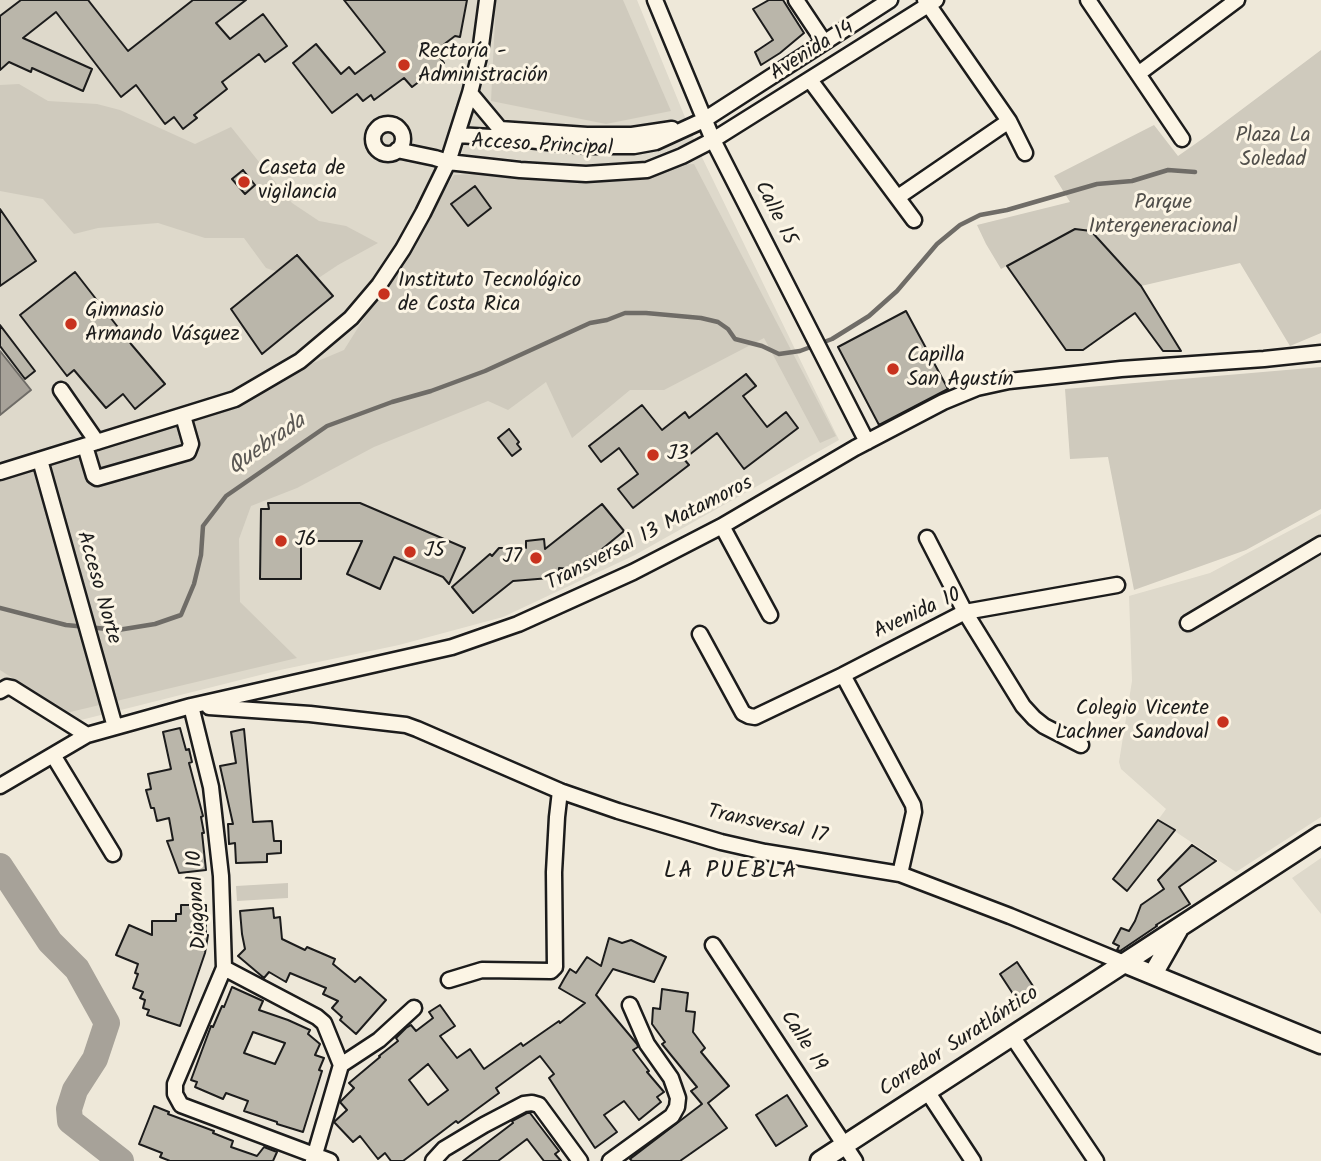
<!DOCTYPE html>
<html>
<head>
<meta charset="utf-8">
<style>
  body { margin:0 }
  canvas { display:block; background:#eee8d9 }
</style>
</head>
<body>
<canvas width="1321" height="1161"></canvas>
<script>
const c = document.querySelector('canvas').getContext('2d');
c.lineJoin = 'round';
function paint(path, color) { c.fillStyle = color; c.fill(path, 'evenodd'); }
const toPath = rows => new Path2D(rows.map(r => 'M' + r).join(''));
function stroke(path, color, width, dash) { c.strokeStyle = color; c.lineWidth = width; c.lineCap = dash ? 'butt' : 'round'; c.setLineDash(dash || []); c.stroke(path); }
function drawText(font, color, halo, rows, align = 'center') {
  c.font = font + ' Kalam,sans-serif'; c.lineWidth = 6; c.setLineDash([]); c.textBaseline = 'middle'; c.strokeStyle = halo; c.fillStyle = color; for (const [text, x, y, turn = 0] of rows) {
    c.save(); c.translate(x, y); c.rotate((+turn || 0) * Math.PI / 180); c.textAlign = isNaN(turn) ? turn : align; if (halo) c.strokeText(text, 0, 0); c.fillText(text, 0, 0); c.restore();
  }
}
paint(toPath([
  [0,0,637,0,698,149,839,440,635,555,503,617,399,645,280,670,69,723,0,678],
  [1321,514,1321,817,1236,872,1158,820,1166,809,1121,769,1119,762,1132,681,1129,596,1210,573],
  [1321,858,1321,914,1292,878]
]), '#ded9cb');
paint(toPath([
  [496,0,623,0,671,111,606,124,491,101],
  [1321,50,1321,333,1290,346,1240,263,1141,286,1092,231,1076,229,1001,269,986,244,977,225,1070,202,1054,176,1154,125,1178,156,1205,137],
  [19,84,48,101,97,104,120,110,195,144,231,127,292,203,319,221,346,226,378,243,338,265,311,283,266,268,244,238,205,238,158,223,98,228,74,234,43,199,0,191,0,85],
  [694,164,836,436,820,443,764,338,664,390,630,390,572,438,546,382,508,410,488,401,374,447,297,488,251,506,239,539,240,602,297,658,66,713,0,670,0,477,204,409,344,350,454,175],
  [1321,367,1321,509,1246,550,1134,590,1108,457,1070,459,1065,389],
  [288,883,288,898,237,901,236,886]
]), '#cfcabd');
const water = toPath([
  [0,351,31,390,0,415,0,351]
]);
paint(water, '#a7a299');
stroke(water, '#6f6c67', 2);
stroke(toPath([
  [0,608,66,625,118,630,155,624,181,615,194,584,201,555,203,526,226,496,327,426,392,402,431,391,485,371,590,323,607,320,625,313,646,313,701,318,718,322,728,329,735,339,762,346,779,354,800,351,832,339,869,316,897,291,937,244,960,225,980,215,1007,210,1097,184,1132,181,1168,170,1195,172]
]), '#6f6c67', 4.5);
stroke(toPath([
  [0,866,50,942,77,969,107,1023,95,1059,75,1090,69,1109,70,1121,121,1161]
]), '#a7a299', 26);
const building = toPath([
  [21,0,88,0,128,51,193,0,246,0,216,23,230,39,263,14,287,46,265,62,259,54,222,82,227,89,194,115,197,118,183,129,174,117,165,124,136,85,121,97,56,12,23,38,92,69,83,91,32,68,31,72,9,62,0,70,0,16,21,0],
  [344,0,467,0,460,37,455,36,435,51,444,63,412,87,404,78,374,100,371,95,363,101,357,94,332,113,293,63,316,44,341,74,349,67,355,74,385,52,344,0],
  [769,0,783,0,804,33,780,53,761,65,755,52,773,40,753,9,769,0],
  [243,170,255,185,245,194,232,179,243,170],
  [475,186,491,208,468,226,451,204,475,186],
  [0,209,36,261,0,286,0,209],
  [1075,229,1091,231,1141,286,1181,351,1163,351,1135,313,1083,350,1066,350,1007,266,1075,229],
  [297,255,333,296,262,354,231,309,297,255],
  [75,272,131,344,165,384,135,409,123,394,106,408,74,370,67,376,20,315,75,272],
  [906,311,948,389,879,425,838,347,906,311],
  [0,325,35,371,25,379,0,346,0,325],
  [746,374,756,386,743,396,767,427,786,412,798,428,744,469,717,433,684,459,689,465,633,508,618,489,638,474,619,448,601,462,589,446,642,405,662,430,685,412,689,418,746,374],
  [509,429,519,442,517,444,521,449,512,456,498,438,509,429],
  [268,503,360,503,465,548,449,584,443,577,394,557,380,589,347,574,362,541,301,541,301,579,260,579,261,509,269,509,268,503],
  [602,504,624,531,590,559,588,556,573,569,559,568,559,573,550,574,550,578,513,581,473,613,452,587,490,554,492,556,499,548,526,548,526,541,544,539,545,549,602,504],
  [180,728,186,750,189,749,192,762,189,763,203,816,201,817,204,833,202,833,206,870,179,873,167,841,173,840,169,818,157,821,154,808,151,808,146,790,151,789,148,774,171,769,163,732,180,728],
  [244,729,253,822,272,821,274,841,281,841,281,853,267,854,267,862,236,863,235,843,229,844,228,824,233,824,220,766,236,763,231,732,244,729],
  [1158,820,1175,830,1127,891,1113,879,1158,820],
  [1192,845,1216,861,1179,887,1190,904,1156,925,1157,926,1120,951,1117,950,1119,946,1113,943,1121,928,1129,931,1135,921,1141,905,1164,889,1158,880,1192,845],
  [181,905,206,905,206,935,208,935,205,953,180,1026,147,1015,149,1010,143,1008,145,1000,140,998,143,992,133,988,138,974,135,973,138,964,116,955,129,925,152,935,152,921,176,921,176,914,181,914,181,905],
  [273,908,274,918,280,917,282,939,305,950,307,947,335,959,333,964,355,982,360,977,386,1000,356,1034,340,1020,342,1017,332,1008,338,1001,323,994,326,988,290,973,286,982,269,972,264,978,238,956,245,949,242,934,240,911,273,908],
  [609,938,622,943,631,940,666,957,654,982,613,969,596,995,637,1044,638,1047,633,1050,649,1071,647,1072,664,1092,657,1097,661,1102,639,1120,624,1101,604,1115,617,1132,595,1148,549,1078,554,1074,540,1056,496,1088,499,1093,458,1123,456,1121,403,1161,391,1161,385,1153,378,1159,360,1136,353,1142,334,1122,347,1110,340,1102,354,1088,349,1083,380,1057,379,1056,398,1041,396,1038,406,1028,411,1025,416,1031,433,1018,429,1012,440,1005,455,1026,440,1036,457,1058,470,1049,484,1069,521,1043,523,1046,559,1021,560,1023,585,1003,559,988,564,979,570,969,576,973,587,957,601,966,609,938],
  [428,1064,448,1090,428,1105,409,1080,428,1064],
  [1017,962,1035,989,1017,1000,1000,974,1017,962],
  [232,987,263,1001,259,1010,288,1020,310,1030,308,1034,320,1044,315,1055,324,1058,319,1070,322,1071,303,1132,277,1124,277,1122,244,1111,248,1101,226,1093,223,1099,195,1087,197,1082,191,1080,211,1026,213,1027,222,1006,224,1007,232,987],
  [253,1032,285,1043,275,1064,244,1053,253,1032],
  [662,989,688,993,686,1011,695,1012,693,1032,705,1048,701,1052,729,1086,708,1103,727,1128,680,1161,632,1161,630,1159,702,1104,691,1091,697,1087,662,1044,665,1042,652,1024,653,1008,660,1009,662,989],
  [787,1095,807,1126,776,1146,756,1115,787,1095],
  [154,1106,169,1112,168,1114,214,1131,213,1133,233,1141,231,1147,257,1156,264,1147,277,1152,273,1161,170,1161,160,1157,162,1153,139,1144,154,1106],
  [527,1113,530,1113,559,1151,555,1154,561,1161,544,1161,527,1139,498,1161,463,1161,513,1123,512,1121,527,1113]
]);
paint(building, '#bab6aa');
stroke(building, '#1c1c1c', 2);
const minor = toPath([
  [655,0,713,140,867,442],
  [796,0,824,42],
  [925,0,1009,121,1025,153],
  [1088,0,1182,139],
  [1138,74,1237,0],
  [810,80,914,220],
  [470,93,500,129,587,135,632,135,672,129],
  '373 139a15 15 0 1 1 30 0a15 15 0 1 1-30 0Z',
  [457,135,508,138,587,146,634,146,656,142,704,120,890,0],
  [397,150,435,158,448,162,520,170,586,174,647,170,682,156,713,140,936,0],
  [898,197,1009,121],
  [61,390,97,442],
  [85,446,94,476,97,478,188,452,191,444,183,416],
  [40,460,115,727],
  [0,472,235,399,300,361,351,318,379,285,403,249,423,213,448,162,470,93,480,53,487,0],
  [722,526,770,615],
  [927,538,965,612,1023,706,1034,718,1044,726,1081,745],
  [1188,623,1321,544],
  [700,634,743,713,749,716,755,717,843,675,965,612,1117,585],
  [843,675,913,805,914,812,900,874],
  [0,691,7,687,12,688,87,735],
  [191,706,211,787,221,876,224,968,175,1084,175,1094,181,1105,330,1161],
  [209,707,310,714,406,725,417,729,560,791,618,811,721,842,765,852,900,874,1010,916,1124,963],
  [53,755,113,854],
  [0,786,87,735,191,706,452,647,518,624,633,572,722,526,855,448,943,402,977,388,1009,381,1121,369,1264,359,1321,353],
  [713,945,855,1161],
  [224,968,317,1017,324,1023,341,1065],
  [449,980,482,970,551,971,555,967,554,872,557,817,560,791],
  [1012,1036,1096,1161],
  [927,1091,973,1161],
  [313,1161,341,1065,379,1040,414,1008],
  [433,1161,444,1149,484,1125,524,1104,532,1103,539,1105,580,1161],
  [610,1161,672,1116,677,1107,678,1098,671,1078,647,1044,630,1005]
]);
const major = toPath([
  [1124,963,1321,1044],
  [1153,974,1178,930],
  [820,1161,1321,835]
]);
stroke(minor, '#1c1c1c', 19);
stroke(major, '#1c1c1c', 23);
stroke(minor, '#fcf5e5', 14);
stroke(major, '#fcf5e5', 18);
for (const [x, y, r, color] of [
  [404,65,7,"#c8321e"],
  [244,182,7,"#c8321e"],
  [384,294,7,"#c8321e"],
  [71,324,7,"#c8321e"],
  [893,369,7,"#c8321e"],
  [653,455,7,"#c8321e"],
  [281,541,7,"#c8321e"],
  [410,552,7,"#c8321e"],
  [536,558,7,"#c8321e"],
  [1223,722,7,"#c8321e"]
]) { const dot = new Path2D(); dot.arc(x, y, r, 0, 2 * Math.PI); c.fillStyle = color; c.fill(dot); stroke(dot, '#fcf5e5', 2.5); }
drawText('21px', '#1c1c1c', '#fcf5e5', [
  ["Avenida 14",813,52,-32],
  ["Acceso Principal",542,147,3],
  ["Calle 15",774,214,63],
  ["Transversal 13 Matamoros",650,535,-27],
  ["Acceso Norte",97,588,74],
  ["Avenida 10",918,615,-25],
  ["Transversal 17",767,826,12],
  ["Diagonal 10",199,900,-93],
  ["Calle 19",802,1042,57],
  ["Corredor Suratlántico",960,1043,-33]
]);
drawText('21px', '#1c1c1c', '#fcf5e5', [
  ["Rectoría -",418,53],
  ["Administración",418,77],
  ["Caseta de",258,170],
  ["vigilancia",258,194],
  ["Instituto Tecnológico",398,282],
  ["de Costa Rica",398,306],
  ["Gimnasio",85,312],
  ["Armando Vásquez",85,336],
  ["Capilla",907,357],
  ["San Agustín",907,381],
  ["J3",667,455],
  ["J6",295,541],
  ["J5",424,552],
  ["J7",522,558,"right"],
  ["Colegio Vicente",1209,710,"right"],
  ["Lachner Sandoval",1209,734,"right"]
], 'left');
drawText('21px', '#52504c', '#fcf5e5', [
  ["Plaza La",1273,137],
  ["Soledad",1273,161],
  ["Parque",1163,204],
  ["Intergeneracional",1163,228]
]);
drawText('italic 23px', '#5b5854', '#fcf5e5', [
  ["Quebrada",268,446,-35]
]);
c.letterSpacing = '2px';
drawText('23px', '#1c1c1c', '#fcf5e5', [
  ["LA PUEBLA",731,873]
]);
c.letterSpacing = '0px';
</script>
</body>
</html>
